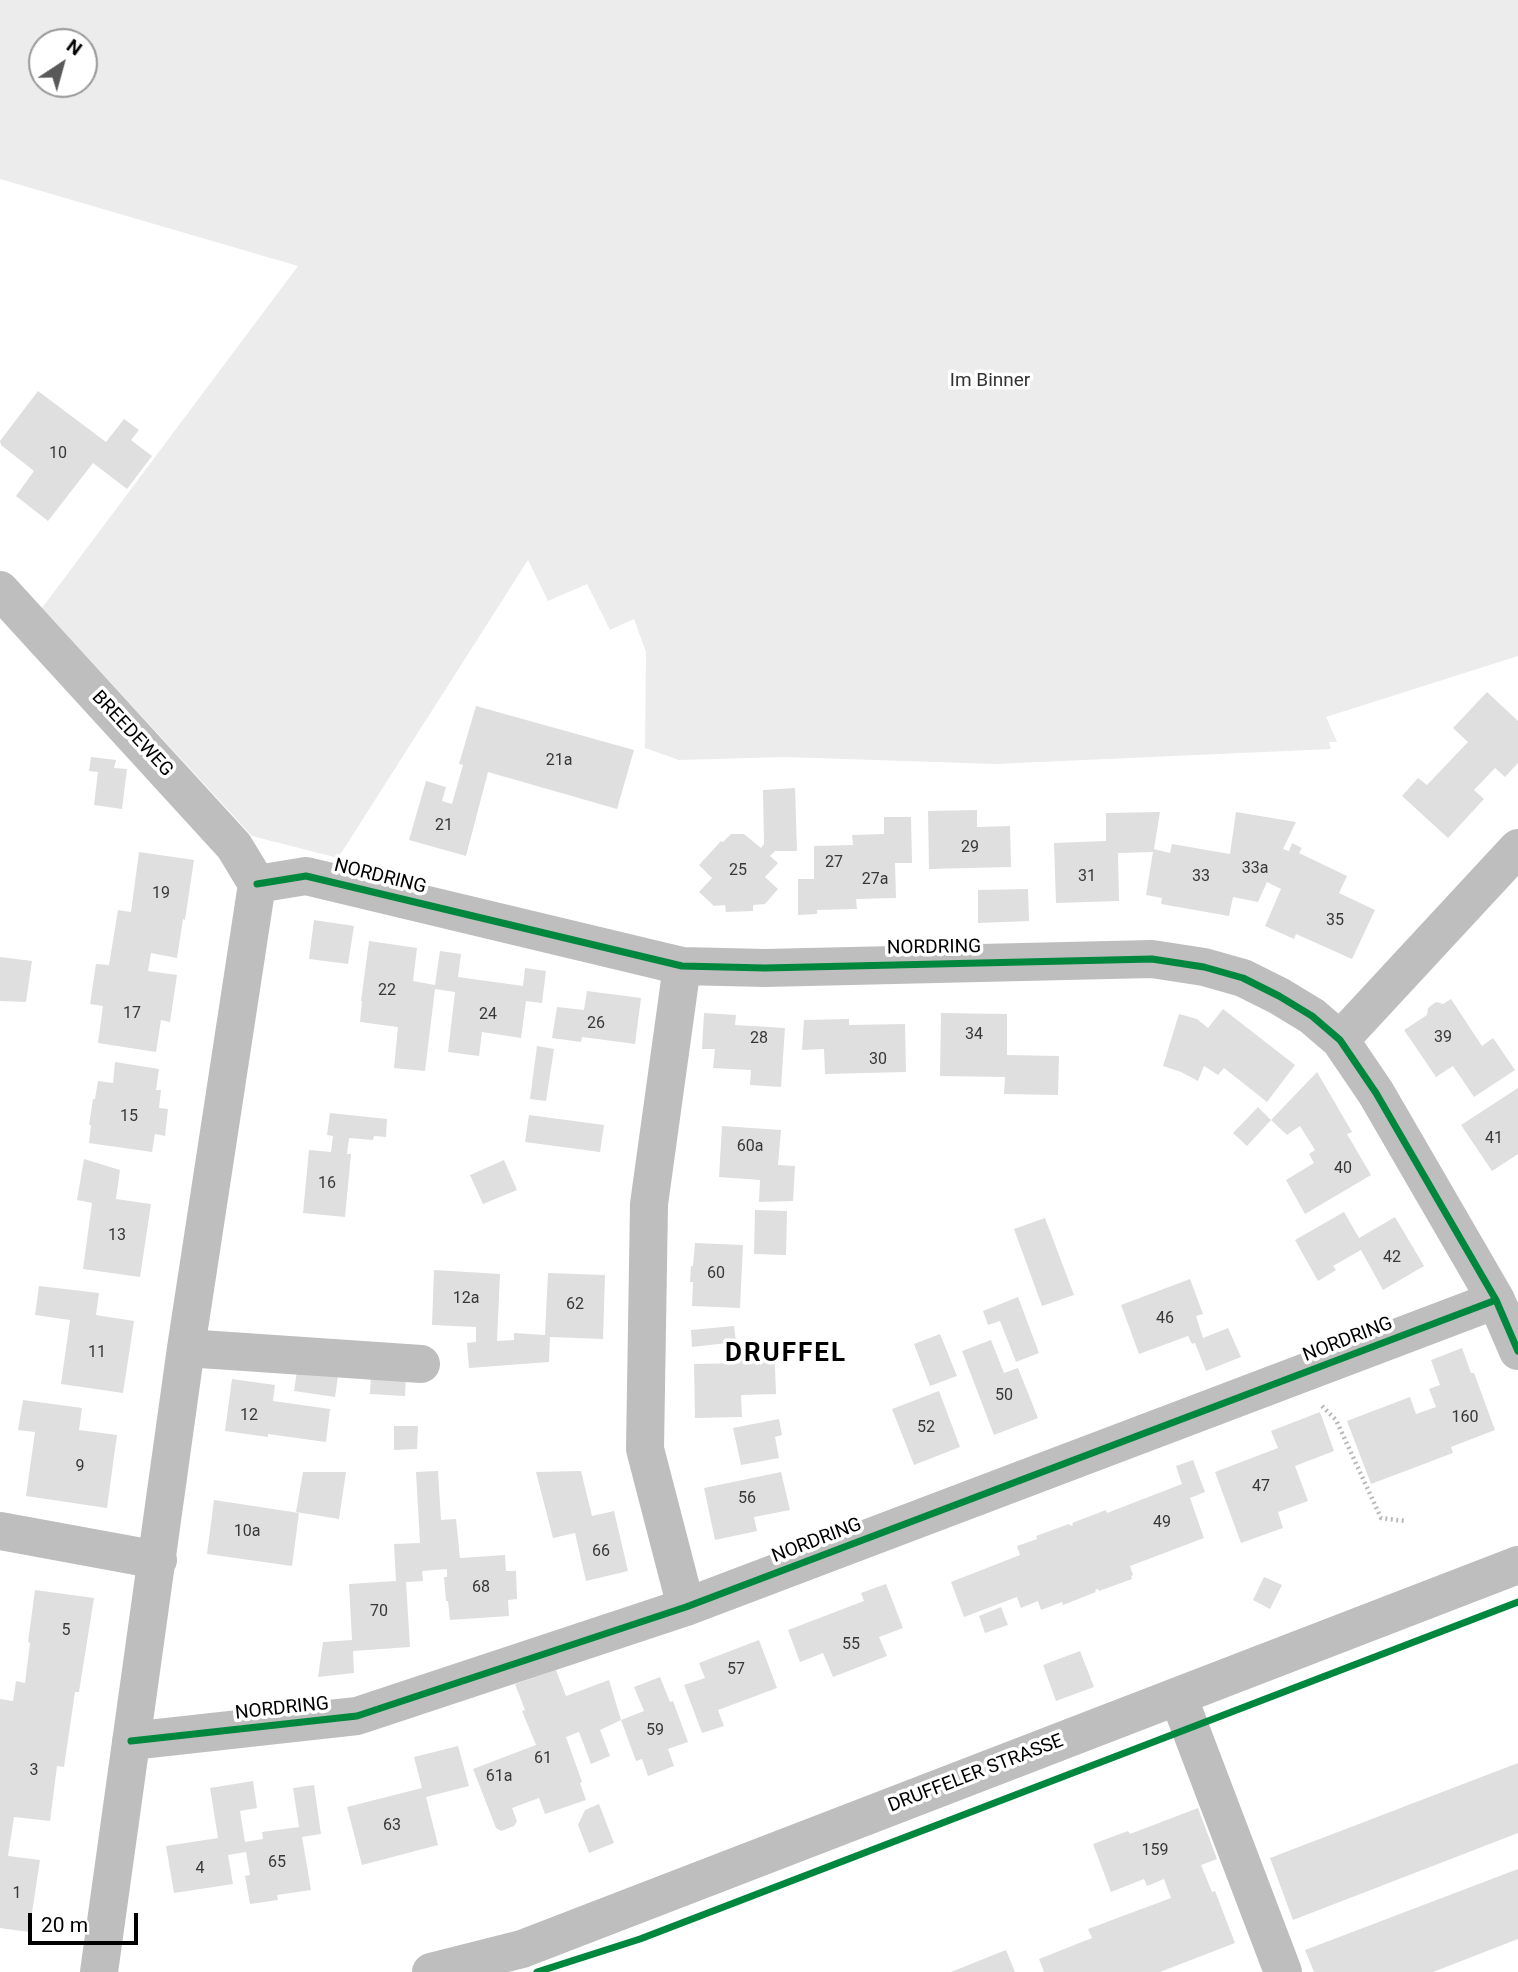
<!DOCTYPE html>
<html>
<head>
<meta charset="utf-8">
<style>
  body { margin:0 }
  #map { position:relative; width:1518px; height:1972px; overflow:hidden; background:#fff; font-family:Roboto,sans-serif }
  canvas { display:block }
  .north { position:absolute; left:28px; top:28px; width:70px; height:70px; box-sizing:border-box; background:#fff; border:2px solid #999; border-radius:50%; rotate:36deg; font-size:19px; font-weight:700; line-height:28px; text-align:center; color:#000 }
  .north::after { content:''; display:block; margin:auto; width:24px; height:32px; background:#595959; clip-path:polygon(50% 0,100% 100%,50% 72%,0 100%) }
  .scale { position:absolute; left:28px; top:1913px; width:110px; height:32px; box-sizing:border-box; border:4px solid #000; border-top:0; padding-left:9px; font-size:21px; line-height:24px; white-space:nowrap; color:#000; -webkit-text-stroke:5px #fff; paint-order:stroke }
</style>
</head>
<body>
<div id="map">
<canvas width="1518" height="1972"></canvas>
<div class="north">N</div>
<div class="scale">20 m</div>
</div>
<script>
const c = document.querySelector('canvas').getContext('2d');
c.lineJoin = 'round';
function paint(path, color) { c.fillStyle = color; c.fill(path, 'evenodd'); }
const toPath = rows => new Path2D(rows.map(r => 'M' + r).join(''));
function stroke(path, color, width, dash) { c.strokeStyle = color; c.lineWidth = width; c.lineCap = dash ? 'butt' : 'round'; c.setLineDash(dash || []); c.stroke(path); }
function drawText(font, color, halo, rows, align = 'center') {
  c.font = font + ' Roboto,sans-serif'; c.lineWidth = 7; c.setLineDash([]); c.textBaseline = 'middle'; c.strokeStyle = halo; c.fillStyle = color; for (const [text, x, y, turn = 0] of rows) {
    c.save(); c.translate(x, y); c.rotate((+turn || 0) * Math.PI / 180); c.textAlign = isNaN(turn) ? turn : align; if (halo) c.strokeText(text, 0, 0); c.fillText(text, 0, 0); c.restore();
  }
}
paint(toPath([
  [0,0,1518,0,1518,656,1326,717,1337,742,1329,742,1331,749,995,764,785,757,679,760,645,748,646,652,634,619,610,630,587,584,548,601,528,560,338,858,252,836,42,608,298,266,0,179],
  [42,42,84,42,84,84,42,84]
]), '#ececec');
paint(toPath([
  [38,391,106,442,124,419,139,430,131,440,152,456,127,489,93,463,48,521,16,496,34,471,1,445,0,441],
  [1487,692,1518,721,1518,763,1505,777,1495,768,1474,790,1484,799,1448,838,1402,796,1418,778,1427,785,1468,742,1453,728],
  [476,706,634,750,617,809,488,772,466,856,409,840,426,781,446,787,442,801,452,804,463,765,459,764],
  [91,757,116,760,114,768,127,769,122,809,94,805,98,772,89,771],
  [795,788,797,851,775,851,770,856,778,863,765,877,778,889,765,904,753,905,753,911,726,912,725,905,714,906,699,892,712,878,699,865,721,841,723,842,731,834,744,834,761,848,764,844,763,790],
  [977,810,977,827,1010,826,1011,867,929,869,928,811],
  [1160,812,1154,849,1170,853,1172,844,1230,854,1236,812,1296,822,1283,849,1289,851,1292,843,1302,848,1299,853,1347,876,1339,893,1375,910,1352,959,1296,934,1294,939,1265,926,1281,889,1267,882,1258,902,1233,897,1229,916,1161,904,1162,898,1146,895,1153,852,1118,853,1119,901,1056,903,1054,843,1106,841,1106,813],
  [884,817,911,817,912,863,895,863,896,898,856,899,857,909,817,910,817,914,798,915,798,879,814,879,814,846,853,845,852,835,884,834],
  [139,852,194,860,185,920,183,919,177,958,151,953,148,971,177,975,170,1022,161,1020,156,1052,98,1043,103,1006,90,1004,96,964,109,965,118,910,131,912],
  [1028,889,1029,921,978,923,978,890],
  [314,920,354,926,348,964,309,959],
  [369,941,417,948,413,981,435,985,440,951,461,954,458,977,523,986,525,968,546,971,542,1003,526,1001,521,1038,482,1032,479,1056,448,1052,455,992,435,989,425,1071,394,1068,398,1027,360,1022,362,1001,361,1001],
  [0,957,32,961,26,1002,0,1001],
  [587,991,641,998,635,1044,582,1037,581,1042,552,1038,557,1007,584,1010],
  [1451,999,1482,1046,1493,1038,1515,1070,1474,1097,1453,1066,1436,1077,1404,1030,1427,1015,1428,1008,1436,1002,1443,1004],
  [1223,1009,1295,1065,1267,1102,1224,1068,1218,1075,1204,1066,1198,1081,1181,1072,1163,1066,1179,1014,1197,1019,1208,1028],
  [704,1013,736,1015,735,1025,785,1028,781,1087,750,1085,751,1070,713,1068,715,1049,702,1049],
  [941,1013,1007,1014,1007,1055,1059,1056,1058,1095,1004,1094,1005,1077,940,1076],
  [849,1019,849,1025,905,1024,906,1072,825,1074,824,1049,802,1050,804,1020],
  [537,1046,554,1049,546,1101,530,1099],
  [115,1062,159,1069,156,1090,161,1090,159,1108,168,1109,165,1136,155,1134,152,1152,89,1143,91,1125,89,1125,93,1099,95,1099,98,1081,113,1083],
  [1317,1072,1352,1132,1347,1134,1371,1175,1305,1214,1286,1180,1314,1163,1309,1154,1315,1150,1300,1126,1287,1135,1271,1120],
  [1518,1088,1518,1154,1492,1171,1461,1125],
  [1258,1107,1271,1120,1247,1146,1233,1133],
  [330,1113,387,1119,386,1137,374,1136,373,1140,349,1138,347,1154,351,1154,345,1217,303,1213,309,1150,331,1152,333,1136,327,1135],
  [529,1115,604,1125,600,1152,525,1142],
  [722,1126,781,1130,778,1165,795,1166,793,1201,759,1202,760,1180,719,1177],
  [84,1159,120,1170,116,1199,151,1204,140,1277,83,1269,92,1203,77,1200],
  [504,1160,517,1190,483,1204,470,1175],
  [755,1210,787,1211,786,1255,754,1254],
  [1344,1212,1359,1238,1395,1217,1424,1266,1383,1290,1361,1250,1333,1266,1336,1270,1318,1281,1295,1240],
  [1045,1218,1074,1295,1042,1306,1014,1229],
  [695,1243,743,1245,740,1308,692,1306,693,1282,690,1282,691,1266,693,1266],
  [434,1270,500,1274,497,1341,514,1340,514,1333,545,1335,548,1273,605,1275,603,1339,550,1337,549,1362,469,1368,467,1343,476,1342,476,1327,432,1325],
  [1190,1279,1203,1314,1196,1316,1203,1338,1228,1328,1241,1357,1206,1371,1195,1343,1192,1344,1188,1336,1139,1354,1121,1305],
  [39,1286,99,1293,96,1315,134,1321,123,1393,61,1384,70,1320,35,1315],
  [1018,1297,1039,1353,1016,1362,1000,1321,988,1325,983,1311],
  [734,1326,736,1342,692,1347,691,1330],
  [940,1334,957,1376,930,1386,914,1344],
  [991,1340,1004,1373,1018,1368,1038,1418,994,1435,962,1351],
  [774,1341,776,1394,741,1395,742,1417,695,1418,694,1364,740,1363,739,1343],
  [1462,1348,1471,1373,1474,1373,1495,1430,1451,1447,1453,1453,1371,1484,1347,1421,1410,1397,1416,1414,1436,1407,1429,1389,1440,1385,1431,1360],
  [297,1371,338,1376,335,1397,294,1391],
  [371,1372,406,1375,405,1396,370,1394],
  [232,1379,275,1385,273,1401,330,1409,326,1442,268,1434,268,1437,225,1431],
  [939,1391,960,1447,914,1465,892,1409],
  [23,1400,82,1408,79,1430,117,1435,107,1508,26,1496,35,1432,18,1430],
  [1320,1412,1334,1451,1295,1466,1308,1501,1278,1512,1283,1528,1241,1543,1215,1472,1278,1448,1271,1431],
  [779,1419,782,1435,775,1437,779,1458,741,1465,733,1428],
  [394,1426,418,1426,417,1449,394,1450],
  [1193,1460,1205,1492,1190,1498,1204,1538,1130,1566,1133,1575,1131,1576,1132,1579,1099,1591,1098,1589,1095,1590,1096,1592,1063,1605,1062,1602,1041,1610,1038,1601,1021,1608,1017,1597,964,1617,951,1582,1020,1555,1017,1546,1037,1539,1036,1536,1069,1524,1071,1526,1073,1525,1072,1523,1106,1510,1107,1513,1182,1484,1176,1466],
  [438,1471,441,1520,456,1519,460,1558,505,1555,506,1571,516,1571,517,1599,508,1600,509,1616,450,1620,448,1601,446,1601,444,1577,447,1577,447,1569,422,1571,423,1581,406,1582,410,1647,353,1651,354,1673,318,1677,323,1642,352,1640,349,1584,396,1581,394,1544,420,1543,416,1472],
  [581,1471,592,1516,614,1511,628,1571,586,1581,575,1533,553,1538,536,1472],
  [303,1472,346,1472,339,1519,296,1512],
  [781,1472,790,1510,754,1517,757,1531,715,1540,704,1488],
  [214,1500,299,1513,292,1566,207,1554],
  [1264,1577,1282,1585,1270,1609,1253,1600],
  [886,1584,903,1628,879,1637,887,1656,833,1677,823,1653,800,1662,788,1630,864,1601,861,1593],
  [35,1590,94,1598,79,1692,75,1692,64,1767,57,1766,50,1821,14,1817,8,1856,40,1860,29,1932,0,1928,0,1699,13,1701,16,1681,25,1683,30,1643,28,1642],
  [1001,1607,1008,1625,985,1633,979,1616],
  [759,1640,777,1688,718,1710,724,1726,702,1733,684,1685,705,1678,699,1663],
  [1080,1651,1094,1687,1056,1701,1043,1665],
  [556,1670,566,1696,609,1680,621,1720,644,1711,634,1687,660,1677,670,1702,673,1701,688,1742,668,1749,674,1766,648,1776,642,1759,636,1761,621,1720,600,1730,610,1756,591,1764,579,1732,566,1737,582,1782,580,1783,586,1800,545,1814,539,1798,512,1808,517,1821,514,1826,501,1831,496,1828,473,1769,536,1745,522,1711,525,1710,515,1684],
  [458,1746,469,1786,426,1797,438,1845,362,1865,347,1807,422,1788,414,1757],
  [1518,1763,1518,1833,1293,1920,1270,1858],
  [253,1781,257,1808,240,1811,245,1842,263,1839,262,1832,299,1827,293,1788,314,1785,321,1834,302,1837,311,1890,277,1895,278,1900,250,1904,245,1876,250,1875,246,1852,228,1855,233,1884,174,1893,166,1846,218,1838,210,1788],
  [599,1804,614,1843,589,1853,578,1825,585,1810],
  [1198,1808,1217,1859,1201,1865,1212,1892,1215,1891,1235,1943,1160,1972,1044,1972,1039,1959,1092,1938,1088,1929,1171,1898,1164,1879,1147,1886,1144,1879,1111,1892,1093,1844,1128,1831,1130,1834],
  [1518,1869,1518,1939,1433,1972,1314,1972,1305,1950],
  [1006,1950,1015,1972,951,1972]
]), '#dfdfdf');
stroke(toPath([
  [1322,1406,1336,1420,1381,1518,1405,1521]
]), '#b9b9b9', 4.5, [2, 3.5]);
stroke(toPath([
  [0,590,234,846,257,884],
  [257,884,306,876,682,966,765,968,1152,959,1204,967,1243,978,1279,996,1312,1016,1340,1040,1376,1093,1496,1300,1518,1351],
  [682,966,649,1204,645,1449,686,1607],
  [1340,1040,1518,848],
  [186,1348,421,1364],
  [0,1531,158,1560],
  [1178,1696,1283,1972],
  [131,1741,357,1716,686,1607,1496,1300],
  [99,1972,186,1348,257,884],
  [431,1972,522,1949,1518,1565]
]), '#bebebe', 38);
stroke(toPath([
  [257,884,306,876,682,966,765,968,1152,959,1204,967,1243,978,1279,996,1312,1016,1340,1040,1376,1093,1496,1300,1518,1351],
  [131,1741,357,1716,686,1607,1496,1300],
  [537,1972,640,1939,1518,1602]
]), '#00873e', 7);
drawText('16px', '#383838', null, [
  ["10",58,454],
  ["21a",559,761],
  ["21",444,826],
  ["29",970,848],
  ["27",834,863],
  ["33a",1255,869],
  ["25",738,871],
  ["31",1087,877],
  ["33",1201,877],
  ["27a",875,880],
  ["19",161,894],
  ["35",1335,921],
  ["22",387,991],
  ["17",132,1014],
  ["24",488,1015],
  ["26",596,1024],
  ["34",974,1035],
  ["39",1443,1038],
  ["28",759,1039],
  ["30",878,1060],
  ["15",129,1117],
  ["41",1494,1139],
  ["60a",750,1147],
  ["40",1343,1169],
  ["16",327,1184],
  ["13",117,1236],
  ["42",1392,1258],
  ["60",716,1274],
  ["12a",466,1299],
  ["62",575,1305],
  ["46",1165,1319],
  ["11",97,1353],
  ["50",1004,1396],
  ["12",249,1416],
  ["160",1465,1418],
  ["52",926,1428],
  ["9",80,1467],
  ["47",1261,1487],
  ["56",747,1499],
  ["49",1162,1523],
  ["10a",247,1532],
  ["66",601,1552],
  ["68",481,1588],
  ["70",379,1612],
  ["5",66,1631],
  ["55",851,1645],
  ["57",736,1670],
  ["59",655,1731],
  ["61",543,1759],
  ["3",34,1771],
  ["61a",499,1777],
  ["63",392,1826],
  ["159",1155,1851],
  ["65",277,1863],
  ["4",200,1869],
  ["1",17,1894]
]);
drawText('19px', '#333', '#fff', [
  ["Im Binner",990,381]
]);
drawText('19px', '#000', '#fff', [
  ["BREEDEWEG",132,734,47],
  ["NORDRING",380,877,14],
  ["NORDRING",934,948,-1],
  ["NORDRING",1348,1340,-21],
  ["NORDRING",817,1541,-21],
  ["NORDRING",282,1709,-6],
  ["DRUFFELER STRASSE",976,1774,-21]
]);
c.letterSpacing = '2px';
drawText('bold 26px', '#000', '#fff', [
  ["DRUFFEL",786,1354]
]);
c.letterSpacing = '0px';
</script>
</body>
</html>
